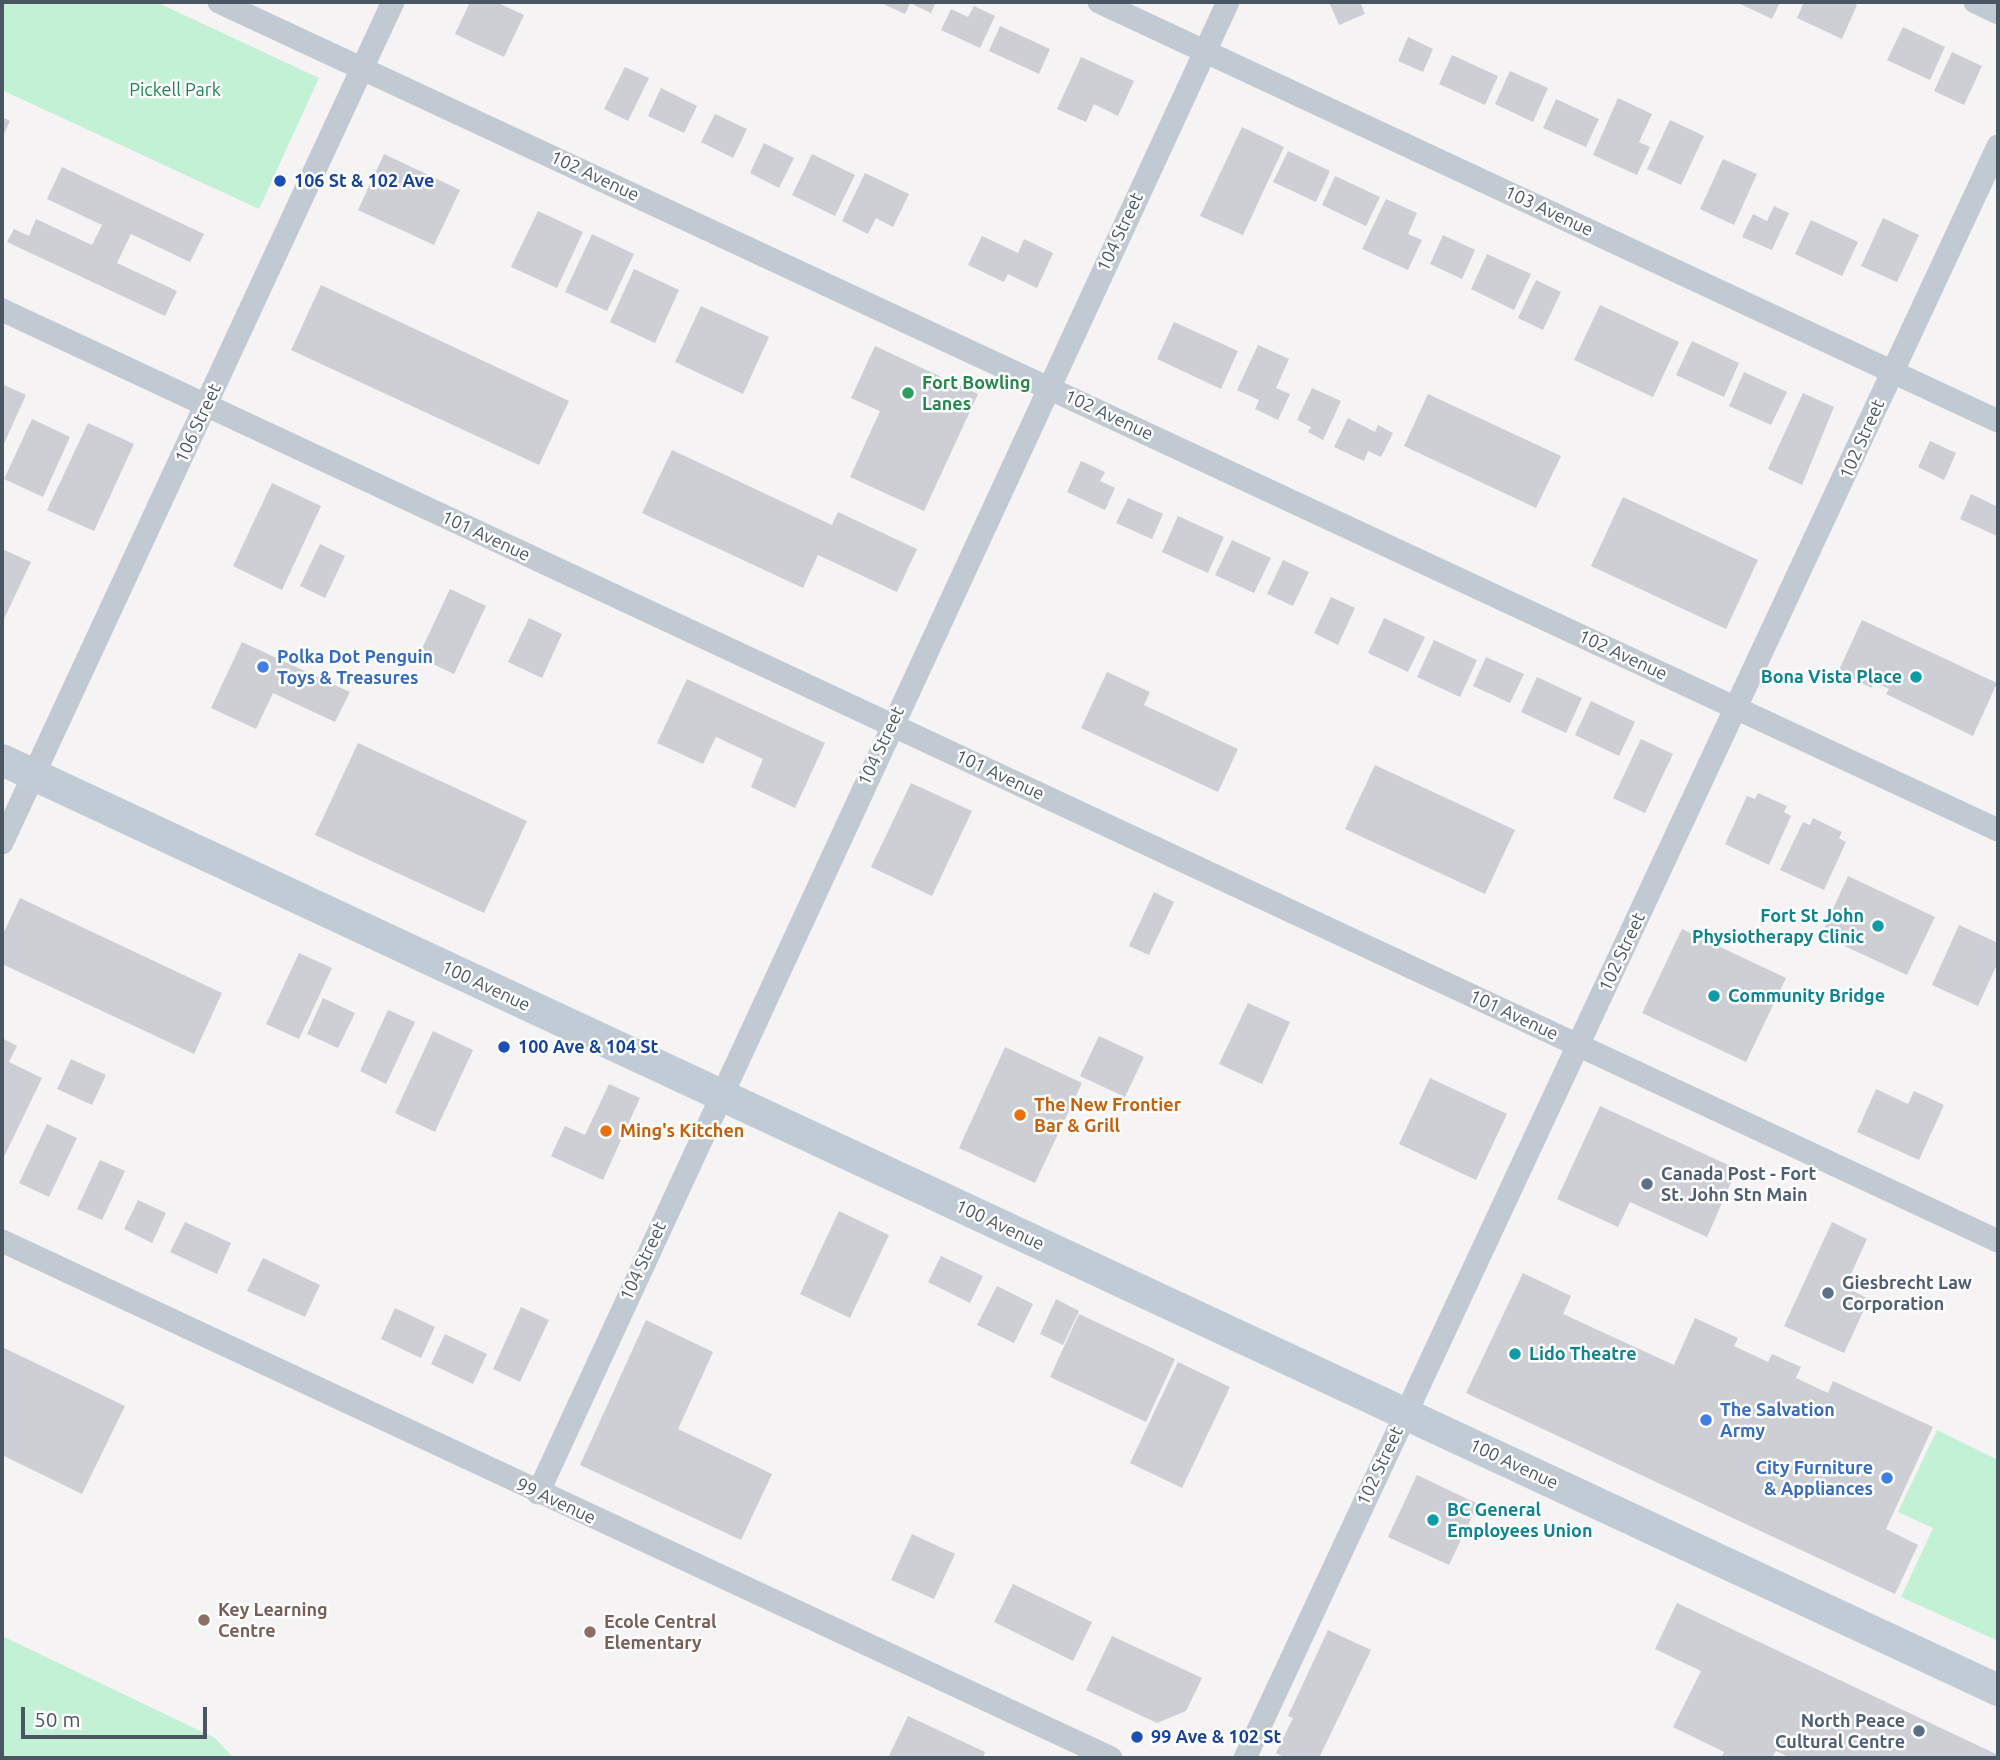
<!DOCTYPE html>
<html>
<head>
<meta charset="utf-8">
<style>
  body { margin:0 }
  #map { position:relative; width:2000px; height:1760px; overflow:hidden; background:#f5f3f3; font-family:Ubuntu,sans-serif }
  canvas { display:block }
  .frame { position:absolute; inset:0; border:4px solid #4a5661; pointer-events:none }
  .scale { position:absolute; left:21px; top:1707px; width:186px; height:32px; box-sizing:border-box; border:4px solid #4a5661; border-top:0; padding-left:9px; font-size:21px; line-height:24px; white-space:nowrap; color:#4a5661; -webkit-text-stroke:5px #fff; paint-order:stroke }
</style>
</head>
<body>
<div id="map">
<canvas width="2000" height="1760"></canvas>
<div class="frame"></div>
<div class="scale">50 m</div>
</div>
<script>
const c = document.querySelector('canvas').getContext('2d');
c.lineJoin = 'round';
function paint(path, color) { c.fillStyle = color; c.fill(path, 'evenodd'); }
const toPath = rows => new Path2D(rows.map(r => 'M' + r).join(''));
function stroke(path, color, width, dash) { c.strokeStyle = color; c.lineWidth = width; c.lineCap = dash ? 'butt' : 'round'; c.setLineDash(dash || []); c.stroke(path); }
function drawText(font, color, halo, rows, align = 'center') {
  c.font = font + ' Ubuntu,sans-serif'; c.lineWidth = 5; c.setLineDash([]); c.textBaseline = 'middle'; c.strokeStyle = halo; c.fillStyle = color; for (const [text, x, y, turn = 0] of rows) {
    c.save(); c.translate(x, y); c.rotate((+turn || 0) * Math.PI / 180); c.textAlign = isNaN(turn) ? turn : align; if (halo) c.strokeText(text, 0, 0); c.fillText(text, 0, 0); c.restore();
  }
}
paint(toPath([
  [2,2,156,2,319,78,259,209,2,90],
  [1937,1430,1998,1460,1998,1641,1901,1597,1933,1528,1898,1512],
  [2,1636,215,1738,234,1758,2,1758]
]), '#c3f1d5');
paint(toPath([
  [470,2,496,2,524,15,504,57,455,34],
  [879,2,936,2,931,13,910,3,905,14],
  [1329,2,1360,2,1365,14,1339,25],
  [1736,2,1780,2,1772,19],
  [1804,2,1850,2,1857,5,1842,39,1797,18],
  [974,6,995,16,980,48,941,30,951,9,968,17],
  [1000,26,1050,49,1039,74,989,51],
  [1903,27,1945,47,1930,80,1887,60],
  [1408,37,1433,49,1423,72,1398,61],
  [1952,52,1982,66,1964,105,1934,91],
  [1452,55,1498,76,1485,105,1439,84],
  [1081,57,1134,81,1118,116,1094,104,1086,122,1057,109],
  [625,67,649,78,628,121,604,109],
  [1510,71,1548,88,1533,122,1495,104],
  [661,88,697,106,684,133,648,116],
  [1618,98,1652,114,1639,142,1650,147,1637,175,1593,155],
  [1556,99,1599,119,1586,147,1543,128],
  [715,114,747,129,733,158,701,142],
  [2,117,10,121,2,138],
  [1670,120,1704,136,1681,185,1647,169],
  [1242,127,1284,147,1243,235,1200,216],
  [764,143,794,158,779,188,750,173],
  [1288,151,1330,171,1316,202,1273,182],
  [384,154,460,190,434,245,358,210],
  [812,154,855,175,835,216,792,195],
  [1723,159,1757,174,1734,225,1700,209],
  [62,167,204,234,190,262,131,234,117,263,177,291,165,316,7,242,14,229,29,236,36,219,92,245,102,225,47,199],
  [865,173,909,194,893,227,876,218,868,234,842,221],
  [1335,176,1380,197,1366,226,1322,205],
  [1386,199,1417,213,1408,234,1422,240,1408,270,1362,249],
  [1774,206,1789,213,1772,250,1742,237,1753,214,1767,221],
  [538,211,583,232,557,288,511,267],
  [1883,218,1919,235,1897,282,1861,266],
  [1811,220,1858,242,1842,276,1795,254],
  [592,234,634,254,607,311,565,292],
  [1443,235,1475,250,1462,279,1430,264],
  [982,236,1018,253,1024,239,1053,253,1037,288,1008,274,1004,282,968,265],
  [1487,254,1531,274,1514,310,1471,289],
  [634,269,679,290,655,343,610,322],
  [1536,280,1561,292,1543,330,1518,318],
  [321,285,569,401,539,465,291,350],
  [1600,305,1679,342,1653,397,1574,360],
  [701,306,769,337,743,394,675,362],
  [1174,322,1238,351,1221,389,1157,359],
  [1692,341,1739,363,1724,397,1676,375],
  [1258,345,1289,359,1276,388,1290,394,1278,420,1255,409,1259,400,1237,390],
  [875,346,978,394,924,511,850,477,880,411,851,398],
  [1744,372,1787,392,1771,425,1729,406],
  [2,384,26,395,2,448],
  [1312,388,1341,401,1323,440,1308,432,1311,427,1297,420],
  [1803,393,1834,407,1802,485,1768,469],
  [1428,394,1561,456,1536,508,1404,446],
  [1348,418,1375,432,1378,425,1393,433,1381,457,1368,451,1364,461,1334,447],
  [32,419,70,437,43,497,4,479],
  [88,423,134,444,94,531,47,510],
  [1930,441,1956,453,1944,480,1918,467],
  [672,450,832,525,838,512,917,549,897,592,818,555,803,588,642,513],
  [1081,461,1105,472,1100,481,1115,488,1105,510,1067,492],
  [272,483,321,506,282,590,233,566],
  [1971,494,1998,507,1997,536,1960,519],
  [1623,497,1758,560,1726,629,1591,566],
  [1128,498,1163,514,1152,539,1116,523],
  [1178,516,1224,537,1208,573,1162,552],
  [1232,540,1271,558,1254,593,1215,575],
  [320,544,345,556,325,598,300,586],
  [2,549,31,562,2,623],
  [1283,560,1309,572,1293,606,1267,594],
  [450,589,486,606,454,674,418,657],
  [1331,597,1355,608,1338,645,1314,633],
  [529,618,562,634,542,678,508,662],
  [1384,618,1425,637,1408,672,1368,653],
  [1862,620,1997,683,1973,736,1886,694,1889,689,1874,682,1872,688,1838,672],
  [1434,640,1477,660,1460,697,1417,677],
  [242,642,350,692,335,722,273,693,256,729,211,708],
  [1486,657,1524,674,1510,703,1473,686],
  [1107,672,1150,692,1144,705,1238,749,1218,792,1081,728],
  [1537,677,1582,698,1566,733,1521,712],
  [687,679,825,743,795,808,751,787,763,759,716,737,703,764,657,743],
  [1591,701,1635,722,1619,756,1575,735],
  [1641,739,1673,754,1645,813,1613,798],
  [358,743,527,821,484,913,315,835],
  [1375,765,1515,830,1485,894,1345,829],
  [911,783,972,811,932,896,871,867],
  [1758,793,1787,806,1784,812,1791,816,1769,865,1725,844,1747,796,1755,799],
  [1813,818,1842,832,1839,838,1846,842,1824,890,1780,870,1803,822,1810,825],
  [1848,876,1935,917,1907,975,1821,935],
  [1154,892,1174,902,1149,955,1129,946],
  [20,898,222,993,194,1054,2,964,2,936],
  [1959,925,1998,943,1998,962,1978,1006,1932,985],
  [1682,929,1786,978,1746,1062,1642,1013],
  [299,953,332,968,299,1039,266,1024],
  [323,998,355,1013,338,1048,307,1034],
  [1248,1003,1290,1022,1262,1084,1219,1064],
  [388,1010,415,1022,386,1084,360,1071],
  [433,1031,473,1050,435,1132,395,1113],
  [1099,1036,1144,1057,1125,1097,1080,1076],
  [2,1038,17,1046,9,1062,42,1078,2,1161],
  [1005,1047,1082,1083,1035,1183,959,1148],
  [71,1059,106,1075,92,1105,57,1089],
  [1430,1078,1507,1114,1476,1180,1399,1144],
  [609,1084,640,1098,603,1180,551,1156,565,1126,585,1135],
  [1876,1089,1908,1104,1914,1091,1944,1105,1919,1160,1857,1132],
  [1600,1106,1737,1169,1707,1237,1630,1202,1618,1227,1557,1199],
  [47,1124,77,1138,49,1197,19,1183],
  [100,1160,125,1171,102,1220,77,1209],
  [138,1200,166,1213,152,1243,124,1229],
  [839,1211,889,1235,850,1318,800,1294],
  [185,1222,231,1243,217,1274,170,1252],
  [1832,1222,1867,1239,1845,1287,1869,1299,1844,1353,1784,1326],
  [941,1256,983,1276,970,1303,928,1282],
  [263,1258,320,1285,305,1317,247,1291],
  [1523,1273,1571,1296,1563,1314,1674,1365,1695,1318,1738,1338,1734,1346,1768,1362,1772,1354,1801,1367,1796,1378,1828,1393,1833,1381,1933,1427,1886,1529,1918,1545,1895,1594,1466,1393],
  [997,1286,1033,1304,1014,1343,977,1325],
  [1056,1299,1079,1311,1063,1345,1040,1334],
  [521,1307,549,1320,520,1382,493,1369],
  [395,1308,435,1327,421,1358,381,1339],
  [1079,1314,1175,1359,1146,1422,1050,1377],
  [646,1320,713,1352,678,1429,772,1474,741,1540,580,1465],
  [445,1334,487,1354,473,1384,431,1364],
  [2,1347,125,1406,82,1494,2,1455],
  [1178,1362,1230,1387,1182,1488,1130,1463],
  [1417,1475,1478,1504,1449,1565,1388,1537],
  [912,1534,955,1554,934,1599,891,1580],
  [1013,1584,1092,1622,1073,1661,994,1622],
  [1677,1603,1998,1755,1998,1758,1791,1758,1776,1751,1772,1758,1721,1758,1724,1752,1673,1727,1701,1671,1655,1649],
  [1328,1630,1371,1650,1319,1758,1286,1758,1276,1753,1293,1718,1288,1716],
  [1112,1636,1202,1678,1186,1711,1157,1723,1086,1690],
  [908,1716,985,1752,983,1758,888,1758]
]), '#cdcfd5');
stroke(toPath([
  [219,2,1998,830],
  [1099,2,1998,421],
  [1975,2,1998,13],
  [2,310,1998,1241],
  [2,843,393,2],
  [2,1241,1111,1758],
  [538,1493,1228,2],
  [1245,1758,1998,146]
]), '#c1cad2', 23);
stroke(toPath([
  [2,760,1998,1690]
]), '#c1cbd6', 32);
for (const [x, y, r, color] of [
  [280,181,7,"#1a4fb4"],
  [908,393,7,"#2e9e5b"],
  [263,667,7,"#3f7fe0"],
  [1916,677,7,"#0f9aa8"],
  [1878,926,7,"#0f9aa8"],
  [1714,996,7,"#0f9aa8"],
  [504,1047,7,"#1a4fb4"],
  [1020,1115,7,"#e8710a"],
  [606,1131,7,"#e8710a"],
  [1647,1184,7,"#5c6f8a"],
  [1828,1293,7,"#5c6f8a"],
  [1515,1354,7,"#0f9aa8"],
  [1706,1420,7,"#3f7fe0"],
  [1887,1478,7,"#3f7fe0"],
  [1433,1520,7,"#0f9aa8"],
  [204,1620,7,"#8d6e63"],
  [590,1632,7,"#8d6e63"],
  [1919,1731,7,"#5c6f8a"],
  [1137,1737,7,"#1a4fb4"]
]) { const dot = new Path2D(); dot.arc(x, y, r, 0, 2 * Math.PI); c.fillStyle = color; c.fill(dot); stroke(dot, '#fff', 2.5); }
drawText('18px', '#17864f', '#fff', [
  ["Pickell Park",175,90]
]);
drawText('18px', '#4a5661', '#fff', [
  ["102 Avenue",595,176,25],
  ["103 Avenue",1549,211,25],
  ["104 Street",1120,232,-65],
  ["102 Avenue",1109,415,25],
  ["106 Street",198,423,-65],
  ["102 Street",1862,439,-66],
  ["101 Avenue",486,536,25],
  ["102 Avenue",1623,655,25],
  ["104 Street",881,746,-65],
  ["101 Avenue",1000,775,25],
  ["102 Street",1622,952,-65],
  ["100 Avenue",486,986,25],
  ["101 Avenue",1514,1015,25],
  ["100 Avenue",1000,1225,25],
  ["104 Street",643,1261,-65],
  ["100 Avenue",1514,1464,25],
  ["102 Street",1380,1466,-65],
  ["99 Avenue",556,1501,25]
]);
drawText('bold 18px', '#164399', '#fff', [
  ["106 St & 102 Ave",294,181],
  ["100 Ave & 104 St",518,1047],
  ["99 Ave & 102 St",1151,1737]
], 'left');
drawText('bold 18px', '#27864d', '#fff', [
  ["Fort Bowling",922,383],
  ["Lanes",922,404]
], 'left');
drawText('bold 18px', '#366cbe', '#fff', [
  ["Polka Dot Penguin",277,657],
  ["Toys & Treasures",277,678],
  ["The Salvation",1720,1410],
  ["Army",1720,1431],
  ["City Furniture",1873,1468,"right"],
  ["& Appliances",1873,1489,"right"]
], 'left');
drawText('bold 18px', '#0d838f', '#fff', [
  ["Bona Vista Place",1902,677,"right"],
  ["Fort St John",1864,916,"right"],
  ["Physiotherapy Clinic",1864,937,"right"],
  ["Community Bridge",1728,996],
  ["Lido Theatre",1529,1354],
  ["BC General",1447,1510],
  ["Employees Union",1447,1531]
], 'left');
drawText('bold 18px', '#c56008', '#fff', [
  ["The New Frontier",1034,1105],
  ["Bar & Grill",1034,1126],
  ["Ming's Kitchen",620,1131]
], 'left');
drawText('bold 18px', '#4e5e75', '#fff', [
  ["Canada Post - Fort",1661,1174],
  ["St. John Stn Main",1661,1195],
  ["Giesbrecht Law",1842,1283],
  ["Corporation",1842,1304],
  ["North Peace",1905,1721,"right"],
  ["Cultural Centre",1905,1742,"right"]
], 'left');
drawText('bold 18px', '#785e54', '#fff', [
  ["Key Learning",218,1610],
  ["Centre",218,1631],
  ["Ecole Central",604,1622],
  ["Elementary",604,1643]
], 'left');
</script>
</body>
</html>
